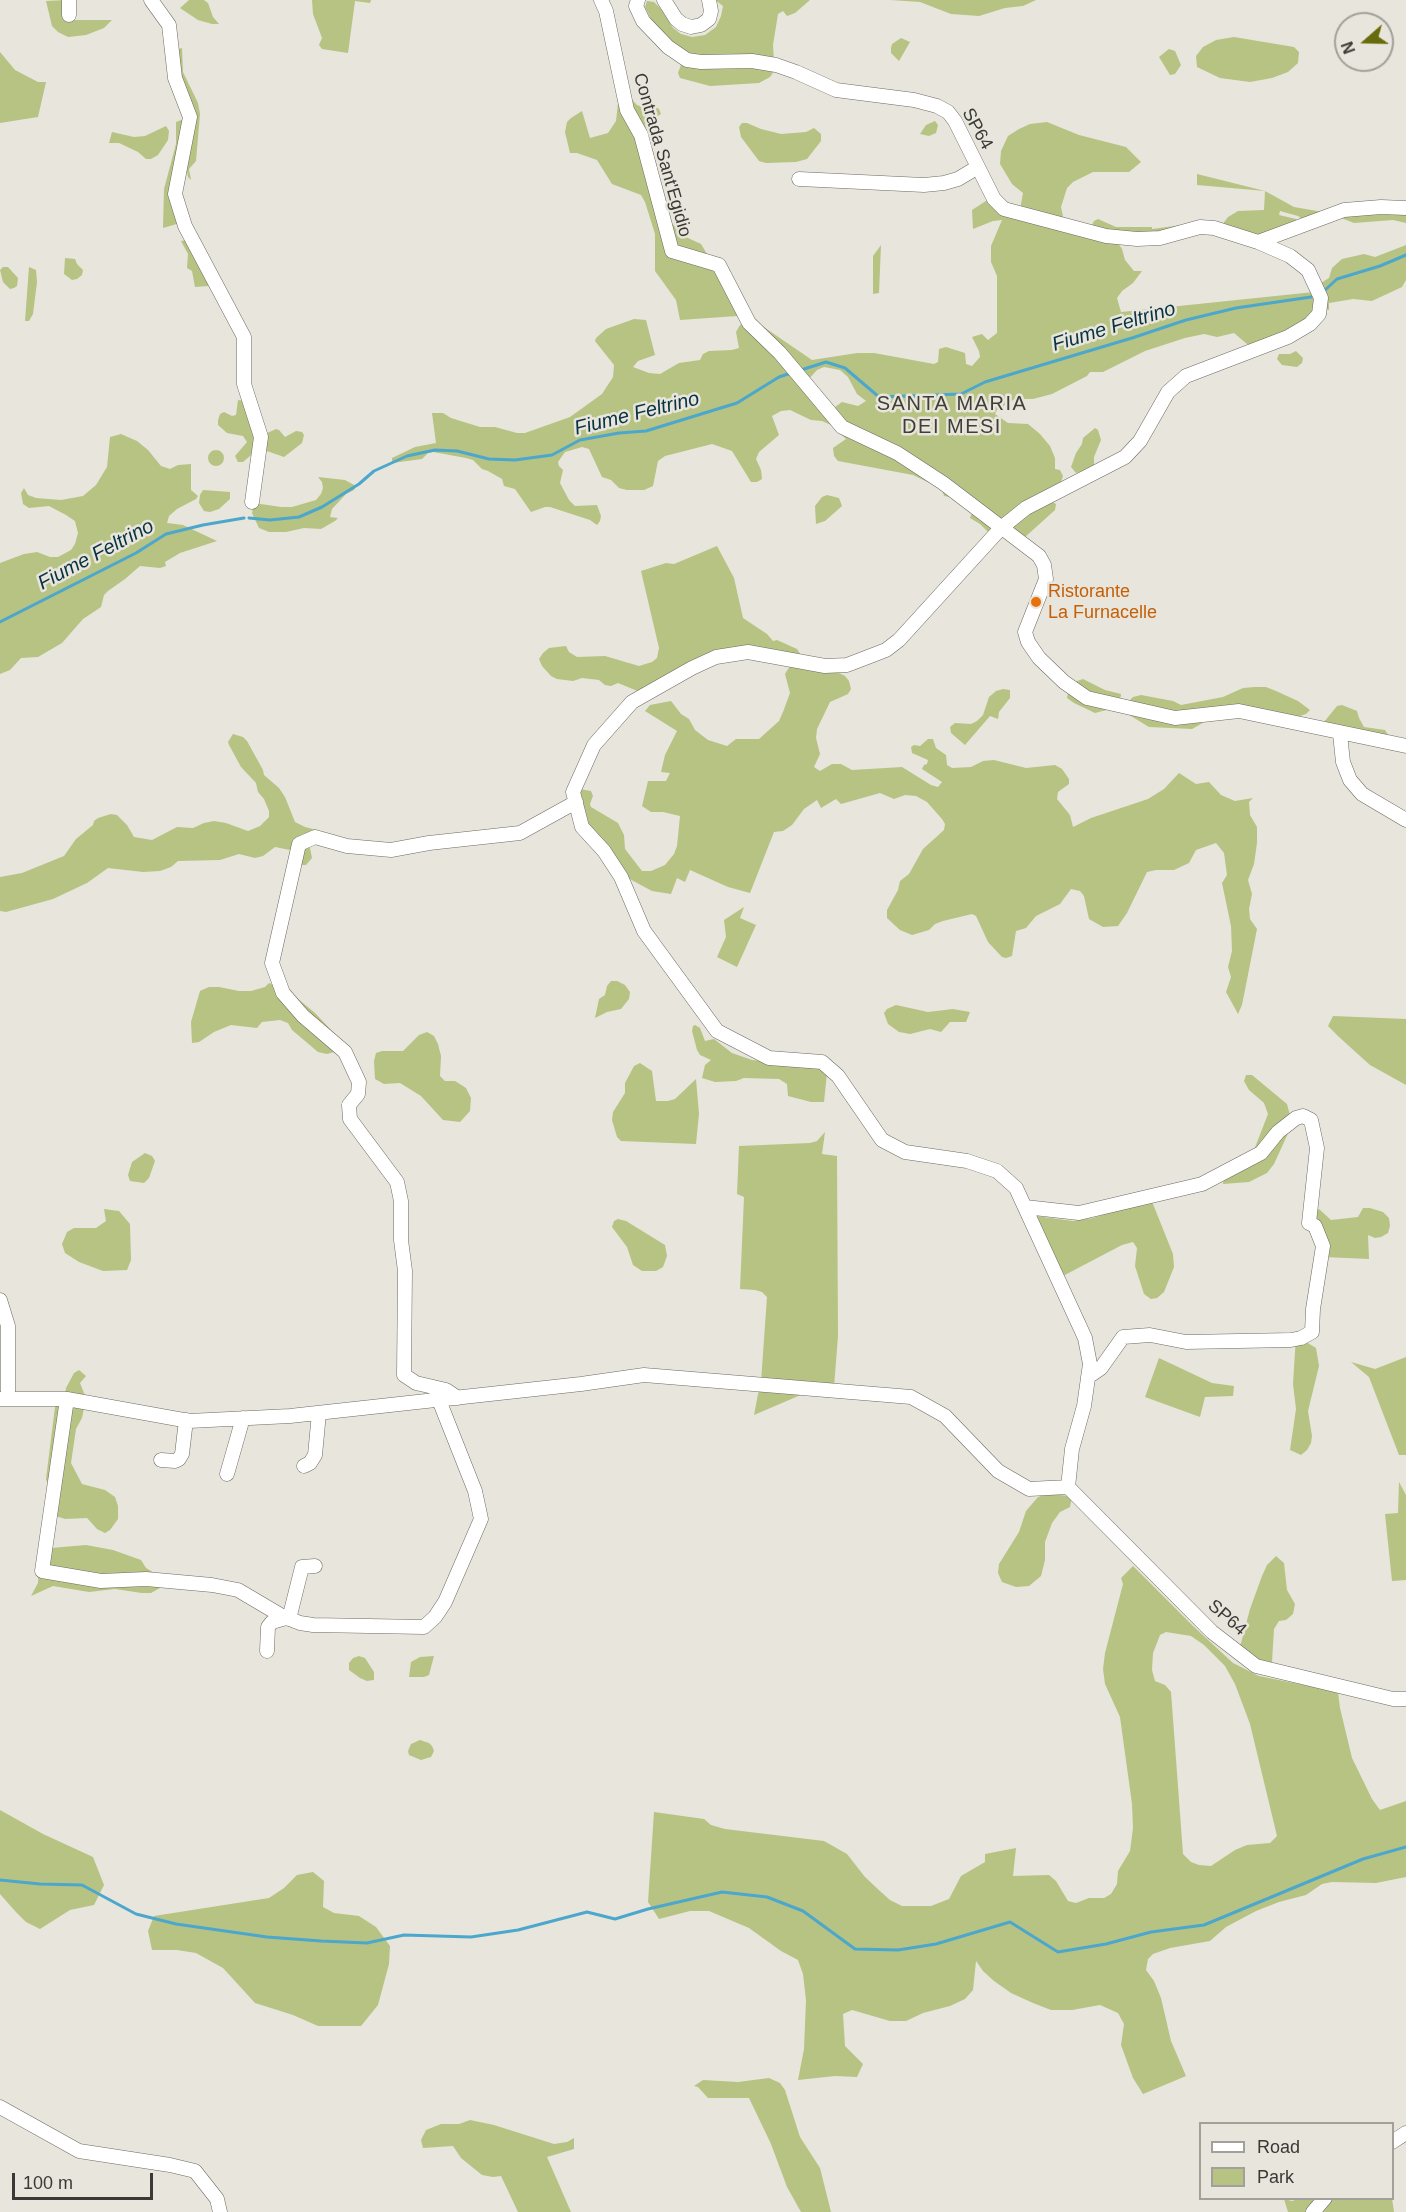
<!DOCTYPE html>
<html>
<head>
<meta charset="utf-8">
<style>
  body { margin:0 }
  #map { position:relative; width:1406px; height:2212px; overflow:hidden; background:#e8e5dc; font-family:Helvetica,sans-serif }
  canvas { display:block }
  .legend { position:absolute; left:1199px; top:2122px; width:195px; height:78px; box-sizing:border-box; background:#e8e5dc; border:2px solid #a2a099; margin:0; padding:8px 10px; list-style:none; font-size:18px; color:#3a3935 }
  .legend li { display:flex; align-items:center; gap:12px; height:30px }
  .legend b { width:30px; border:2px solid #a2a099 }
  .north { position:absolute; left:1334px; top:12px; width:60px; height:60px; box-sizing:border-box; background:#e8e5dc; border:2px solid #a2a099; border-radius:50%; rotate:250deg; font-size:16px; font-weight:700; line-height:24px; text-align:center; color:#3a3935 }
  .north::after { content:''; display:block; margin:auto; width:21px; height:27px; background:#686b0c; clip-path:polygon(50% 0,100% 100%,50% 72%,0 100%) }
  .scale { position:absolute; left:12px; top:2173px; width:141px; height:27px; box-sizing:border-box; border:3px solid #3a3935; border-top:0; padding-left:8px; font-size:18px; line-height:21px; white-space:nowrap; color:#3a3935; -webkit-text-stroke:4px #e8e5dc; paint-order:stroke }
</style>
</head>
<body>
<div id="map">
<canvas width="1406" height="2212"></canvas>
<ul class="legend">
<li><b style="height:8px;background:#fff"></b>Road</li>
<li><b style="height:16px;background:#b7c382"></b>Park</li>
</ul>
<div class="north">N</div>
<div class="scale">100 m</div>
</div>
<script>
const c = document.querySelector('canvas').getContext('2d');
c.lineJoin = 'round';
function paint(path, color) { c.fillStyle = color; c.fill(path, 'evenodd'); }
const toPath = rows => new Path2D(rows.map(r => 'M' + r).join(''));
function stroke(path, color, width, dash) { c.strokeStyle = color; c.lineWidth = width; c.lineCap = dash ? 'butt' : 'round'; c.setLineDash(dash || []); c.stroke(path); }
function drawText(font, color, halo, rows, align = 'center') {
  c.font = font + ' Helvetica,sans-serif'; c.lineWidth = 5; c.setLineDash([]); c.textBaseline = 'middle'; c.strokeStyle = halo; c.fillStyle = color; for (const [text, x, y, turn = 0] of rows) {
    c.save(); c.translate(x, y); c.rotate((+turn || 0) * Math.PI / 180); c.textAlign = isNaN(turn) ? turn : align; if (halo) c.strokeText(text, 0, 0); c.fillText(text, 0, 0); c.restore();
  }
}
paint(toPath([
  [66,0,70,20,112,20,104,28,86,35,68,37,58,32,52,26,46,1],
  [189,0,204,0,208,3,213,17,219,24,212,24,198,20,180,8],
  [312,0,371,0,370,3,355,1,348,53,322,49,319,45,322,38,313,14],
  [715,0,810,0,795,13,787,16,783,11,778,14,773,45,774,61,683,54,654,25,645,7,647,1,654,2,662,10,673,28,681,34,692,37,705,35,716,27,721,16,723,6],
  [890,0,1036,0,1023,6,1005,8,979,16,951,14,920,2],
  [1234,37,1294,47,1299,52,1298,63,1288,72,1272,78,1250,82,1220,78,1197,67,1196,56,1203,47,1216,40],
  [901,38,910,42,899,61,891,53,891,48,892,44],
  [182,48,183,72,198,103,200,114,196,161,189,169,191,180,188,177,186,165,192,136,179,79,175,50],
  [1169,49,1175,51,1181,65,1175,74,1170,75,1159,57],
  [0,52,15,70,38,82,46,82,38,117,0,123],
  [681,65,750,67,775,70,770,77,759,83,710,86,680,78,678,73],
  [627,94,637,105,645,108,656,107,659,109,661,114,645,124,668,220,688,238,701,244,707,254,707,258,740,306,737,316,680,320,676,300,655,271,655,234,645,202,641,195,612,184,597,160,577,153,570,153,565,132,567,122,571,118,582,111,590,138,608,133,616,121,618,103,621,96],
  [184,119,180,223,163,228,164,189,176,144,176,122],
  [935,121,938,125,936,133,929,136,920,134,926,125],
  [1047,122,1079,135,1126,147,1141,162,1129,172,1093,172,1073,182,1067,188,1061,207,1064,221,1020,210,1023,193,1012,184,1000,164,1001,151,1008,136,1019,129,1030,124],
  [742,123,747,123,761,129,781,134,806,132,814,128,821,134,821,141,807,159,796,162,766,163,759,161,741,137,739,127],
  [166,126,169,131,168,140,158,155,151,159,146,159,138,152,119,143,109,143,112,132,134,137,145,136],
  [1197,174,1265,191,1294,207,1323,212,1302,219,1298,216,1280,211,1279,215,1296,219,1298,222,1257,240,1222,225,1228,217,1238,211,1264,210,1265,191,1197,185],
  [989,199,1115,239,1122,249,1125,260,1134,271,1142,271,1133,283,1122,291,1117,298,1121,312,1314,292,1316,307,1301,325,1252,345,1247,344,1234,333,1217,337,1204,334,1185,338,1145,351,1103,372,1090,372,1087,376,1052,394,1033,399,1015,399,997,410,995,414,1008,423,1028,424,1040,434,1050,446,1055,458,1055,469,1060,470,1063,476,1061,482,994,532,988,532,980,524,970,518,973,510,956,498,944,496,942,489,913,475,838,461,834,456,833,448,846,439,833,426,822,421,811,420,790,410,781,411,772,416,779,435,759,452,756,459,761,470,762,479,757,482,751,482,732,451,712,444,665,456,658,461,653,486,644,490,627,490,619,488,611,480,602,477,589,449,582,447,565,452,558,462,559,466,563,470,560,483,569,500,575,506,597,505,601,516,600,521,597,525,590,520,550,507,545,507,531,512,515,489,504,486,502,479,488,471,482,469,473,460,466,458,433,452,428,453,422,459,392,463,392,458,415,447,436,443,432,413,443,413,451,418,480,427,495,427,517,433,525,433,570,417,602,394,613,377,614,365,595,341,596,338,606,329,634,319,646,320,655,355,638,361,633,367,649,373,660,374,679,363,700,360,703,354,709,351,732,350,739,348,736,332,740,325,755,321,812,360,857,353,874,353,934,364,938,362,939,349,946,347,965,353,966,364,972,366,980,357,979,351,972,337,982,334,988,340,997,333,997,276,991,262,991,246,1002,220,993,221,973,229,972,210],
  [824,367,840,370,848,377,857,394,866,401,858,406,842,402,831,410,807,381,817,370],
  [1406,210,1406,223,1393,220,1354,223,1336,216],
  [1098,219,1116,227,1152,227,1152,229,1197,223,1139,239,1091,227,1094,221],
  [186,240,209,286,195,287,192,271,187,268,188,254,181,241],
  [881,245,879,293,873,294,873,256],
  [1406,245,1406,280,1402,287,1372,301,1353,299,1329,303,1329,310,1325,309,1321,283,1329,278,1332,268,1342,259,1364,254,1375,257],
  [65,258,75,259,77,264,83,270,82,275,77,279,72,280,64,274],
  [3,267,8,267,18,278,17,286,14,288,10,289,3,282,0,270],
  [29,267,36,270,37,282,33,314,29,321,25,321],
  [1296,351,1303,358,1302,363,1297,367,1282,365,1277,359,1279,354,1290,354],
  [238,400,244,401,251,418,257,450,243,462,238,462,235,456,247,442,243,436,227,433,218,425,218,420,220,414,224,412,232,416,236,415],
  [1095,428,1098,430,1101,440,1094,457,1094,465,1089,469,1076,473,1071,467,1076,453,1082,444,1083,438],
  [276,429,279,430,285,437,296,431,302,432,304,435,302,443,284,457,261,449,263,435],
  [121,434,137,441,148,450,161,466,170,469,178,465,191,464,191,490,198,496,196,499,177,509,169,516,167,523,183,525,217,541,180,553,165,562,166,566,160,568,140,566,125,579,108,591,104,595,101,607,83,619,62,643,38,657,21,658,10,670,0,674,0,563,24,554,37,552,50,557,58,557,71,550,75,544,78,533,75,521,66,515,49,506,29,508,23,504,21,493,24,488,28,495,36,498,61,500,83,496,96,485,107,467,110,437],
  '208 458a8 8 0 1 1 16 0a8 8 0 1 1-16 0Z',
  [318,477,345,480,356,486,354,490,346,494,332,509,330,517,338,518,335,521,321,529,304,528,286,532,269,532,259,528,252,513,254,503,281,507,292,507,316,500,321,494,323,488,322,482],
  [203,490,230,492,230,499,219,509,210,512,204,511,199,503,200,495],
  [827,495,839,498,842,506,825,521,816,524,815,506,822,497],
  [1047,499,1056,504,1055,510,1024,538,1008,527],
  [717,546,734,578,743,618,767,634,773,641,777,640,797,649,803,659,753,648,640,692,618,683,611,686,605,685,599,680,582,678,573,681,557,679,551,676,542,666,539,659,543,653,549,648,566,646,569,652,577,657,605,656,639,666,652,662,657,658,659,648,641,571,666,563,674,564],
  [790,666,833,670,845,676,849,681,851,689,848,694,830,702,817,729,816,738,820,754,814,767,820,771,832,764,841,764,852,770,902,767,931,785,938,787,942,782,922,769,924,765,927,764,928,760,912,753,911,747,914,745,920,746,928,739,933,739,936,748,946,755,947,765,952,768,971,767,983,761,994,760,1026,768,1055,765,1062,769,1069,779,1069,784,1058,792,1057,799,1070,815,1073,827,1091,818,1148,799,1164,789,1179,773,1196,784,1209,782,1221,795,1235,801,1253,798,1249,802,1250,815,1257,827,1257,843,1254,864,1248,880,1252,894,1249,909,1250,919,1257,929,1242,1005,1238,1014,1226,992,1231,977,1228,967,1232,951,1231,926,1222,883,1227,875,1224,853,1216,843,1196,850,1189,863,1174,870,1156,870,1147,872,1127,913,1118,926,1103,927,1089,919,1084,896,1080,891,1071,889,1060,904,1036,916,1026,928,1016,931,1012,956,1006,958,1002,957,988,942,976,916,972,914,943,921,935,924,929,930,912,935,900,930,887,918,887,910,898,890,900,881,909,874,923,849,944,830,945,824,942,819,927,802,916,796,905,795,894,799,880,793,841,804,836,799,821,808,817,800,804,809,792,825,783,831,774,832,750,893,728,887,690,870,685,882,677,878,671,894,652,891,626,877,586,826,578,793,580,789,591,791,593,796,590,804,591,807,618,823,624,835,625,849,642,871,651,871,665,865,674,854,677,846,680,816,663,812,651,812,642,806,648,781,666,781,670,773,661,772,665,755,677,731,645,711,650,705,671,701,681,714,689,719,695,730,708,740,727,746,736,739,759,739,779,721,783,712,790,693,785,674],
  [1083,679,1105,690,1121,694,1120,701,1110,709,1095,713,1074,703,1067,698,1069,689,1074,682],
  [1255,687,1266,687,1276,691,1298,701,1310,710,1306,714,1294,718,1250,712,1207,718,1201,724,1192,729,1149,727,1126,713,1128,702,1133,697,1141,695,1173,701,1181,705,1223,697,1243,688],
  [1003,689,1010,690,1010,698,999,712,998,719,990,716,965,745,951,733,950,727,955,723,971,724,977,721,983,715,989,697,996,691],
  [1342,705,1357,711,1359,718,1364,727,1385,730,1388,735,1362,733,1324,722,1337,706],
  [233,734,243,737,247,741,263,770,264,775,279,788,285,797,295,822,305,827,317,830,317,836,309,843,312,858,306,865,302,865,290,850,275,847,263,856,255,858,239,854,220,860,178,861,171,867,160,871,143,872,108,868,87,883,53,899,6,912,0,911,0,877,22,873,64,856,76,839,93,825,94,821,98,818,111,814,117,815,127,825,134,837,152,840,177,827,193,828,204,823,214,821,226,823,248,831,260,826,269,817,269,811,264,799,258,792,256,783,241,767,229,745,228,742],
  [744,907,740,918,756,925,737,967,717,957,726,937,724,920],
  [611,981,617,981,625,985,630,992,629,999,621,1009,607,1012,595,1018,599,999,605,995,607,986],
  [269,983,291,993,315,1013,334,1033,340,1048,338,1051,327,1054,318,1052,292,1030,288,1023,280,1020,262,1022,257,1028,231,1025,214,1032,199,1042,192,1043,191,1022,200,991,209,987,219,987,239,991,251,991,265,987],
  [896,1005,928,1012,953,1009,970,1012,966,1022,950,1022,941,1032,930,1029,910,1034,899,1032,888,1024,884,1013,887,1009],
  [1333,1016,1406,1019,1406,1085,1370,1065,1339,1037,1328,1026],
  [695,1025,700,1028,705,1041,714,1039,732,1053,752,1060,821,1067,827,1073,824,1102,811,1102,788,1096,787,1084,779,1079,744,1078,736,1081,715,1082,702,1078,705,1065,711,1060,700,1055,697,1050,692,1031,693,1026],
  [427,1032,434,1036,438,1044,441,1056,440,1076,445,1081,455,1081,466,1088,471,1098,470,1111,460,1122,443,1120,421,1096,400,1083,384,1084,375,1079,374,1061,376,1053,382,1051,403,1051,419,1035],
  [640,1063,652,1071,656,1101,668,1101,675,1099,696,1079,699,1114,696,1144,621,1141,617,1137,612,1120,613,1112,625,1093,625,1083,634,1066],
  [1246,1075,1252,1075,1287,1104,1291,1119,1290,1129,1274,1164,1267,1173,1249,1182,1223,1184,1226,1166,1230,1162,1254,1150,1268,1114,1264,1103,1249,1090,1244,1081],
  [825,1132,822,1154,837,1156,838,1336,834,1387,761,1382,767,1297,762,1292,755,1290,740,1289,744,1197,737,1194,739,1146,810,1143,817,1141],
  [145,1153,152,1156,155,1161,149,1178,144,1183,130,1181,128,1175,132,1162],
  [1151,1199,1173,1254,1174,1267,1164,1292,1157,1298,1151,1299,1144,1294,1135,1266,1137,1248,1133,1242,1122,1245,1061,1277,1036,1216,1073,1221,1093,1218],
  [1363,1208,1370,1208,1383,1212,1389,1218,1390,1226,1388,1233,1381,1237,1375,1238,1368,1235,1369,1259,1324,1257,1311,1216,1315,1210,1319,1209,1331,1220,1358,1217],
  [104,1209,119,1211,130,1224,131,1260,127,1270,103,1271,79,1262,65,1253,62,1244,67,1232,74,1228,96,1228,106,1221],
  [618,1219,626,1221,665,1245,667,1256,663,1267,656,1271,642,1271,633,1265,627,1247,612,1227,614,1221],
  [1296,1336,1316,1348,1319,1366,1308,1411,1312,1436,1311,1443,1307,1450,1301,1455,1290,1450,1296,1409,1293,1384],
  [1406,1357,1406,1455,1399,1455,1369,1377,1351,1362,1375,1369],
  [1159,1358,1212,1383,1234,1386,1233,1396,1205,1397,1200,1417,1145,1397],
  [79,1370,86,1376,80,1383,86,1398,82,1418,76,1429,71,1463,82,1484,105,1490,115,1497,118,1506,118,1519,110,1530,105,1533,97,1529,87,1518,65,1519,56,1516,51,1490,46,1479,55,1407,65,1396,66,1388,74,1373],
  [759,1389,803,1394,754,1415],
  [1399,1482,1406,1495,1406,1580,1392,1581,1385,1514,1398,1513],
  [1050,1493,1072,1497,1070,1507,1060,1512,1052,1523,1045,1542,1045,1560,1041,1576,1029,1586,1016,1587,1002,1582,998,1573,999,1564,1019,1532,1026,1511,1038,1497],
  [86,1545,113,1550,141,1560,146,1568,163,1578,160,1588,151,1593,142,1593,115,1589,89,1592,53,1586,31,1596,38,1583,39,1565,51,1548],
  [1276,1556,1284,1563,1287,1590,1295,1604,1293,1614,1286,1620,1279,1621,1274,1629,1272,1662,1264,1665,1237,1650,1241,1643,1250,1609,1262,1576,1267,1565],
  [1133,1566,1193,1626,1233,1663,1259,1676,1338,1692,1340,1708,1352,1758,1372,1799,1380,1810,1406,1801,1406,1877,1376,1883,1332,1882,1322,1884,1306,1895,1279,1902,1256,1911,1226,1927,1210,1941,1170,1948,1153,1954,1148,1959,1146,1970,1154,1981,1161,1998,1171,2041,1186,2076,1143,2094,1133,2078,1121,2045,1124,2024,1118,2013,1100,2005,1072,2010,1051,2010,1033,2003,1011,1993,994,1981,983,1971,976,1961,973,1990,965,1999,950,2006,923,2013,906,2021,890,2021,852,2010,843,2014,845,2046,863,2064,857,2077,835,2076,798,2080,804,2049,806,2000,803,1974,798,1960,781,1951,749,1928,709,1911,690,1911,659,1919,648,1902,654,1812,704,1819,711,1825,725,1829,824,1841,847,1854,865,1877,881,1892,890,1900,902,1906,931,1906,949,1899,961,1876,985,1862,985,1854,1016,1848,1013,1876,1049,1875,1056,1881,1068,1901,1076,1903,1089,1898,1104,1898,1111,1894,1117,1884,1118,1871,1130,1851,1133,1828,1132,1804,1120,1717,1105,1684,1103,1669,1105,1653,1123,1584,1121,1578],
  [1166,1632,1191,1636,1204,1645,1225,1666,1235,1684,1250,1724,1277,1836,1270,1843,1247,1845,1235,1850,1211,1866,1199,1865,1191,1862,1183,1854,1171,1692,1165,1685,1155,1681,1152,1670,1153,1653,1160,1635],
  [359,1656,365,1658,374,1672,374,1680,367,1681,360,1678,349,1670,349,1663,353,1658],
  [434,1656,429,1675,424,1677,409,1677,411,1662,420,1657],
  [420,1740,429,1743,432,1746,434,1751,431,1757,421,1760,409,1755,408,1751,411,1744],
  [0,1810,43,1834,93,1857,104,1885,94,1905,70,1910,40,1929,26,1922,15,1911,0,1894],
  [313,1872,324,1881,323,1907,334,1913,359,1916,376,1927,390,1946,389,1964,378,2005,361,2026,318,2026,293,2015,255,2003,223,1968,196,1953,177,1950,152,1950,148,1931,154,1916,269,1898,284,1888,297,1875],
  [769,2078,780,2083,785,2090,800,2137,820,2168,831,2212,801,2212,787,2187,771,2144,749,2098,708,2098,698,2087,694,2086,703,2080,738,2082],
  [470,2120,494,2125,554,2144,567,2142,574,2138,574,2149,547,2157,571,2212,518,2212,501,2176,493,2177,482,2175,461,2158,453,2146,423,2148,421,2140,426,2130,441,2124,459,2124],
  [1392,2198,1394,2212,1320,2212,1330,2199],
  [1284,2199,1292,2201,1298,2199,1318,2199,1308,2212,1288,2212]
]), '#b7c382');
stroke(toPath([
  [1324,291,1337,279,1380,266,1406,255],
  [801,370,826,362,845,368,879,397,961,394,985,382,1132,338,1186,320,1236,308,1311,297],
  [249,518,270,520,299,517,322,507,359,484,374,471,407,456,435,450,457,451,489,459,515,460,552,455,580,440,619,433,646,431,737,403,779,377,791,373],
  [0,622,136,553,166,534,203,525,244,518],
  [0,1880,40,1884,82,1885,136,1914,176,1924,267,1937,321,1941,367,1943,404,1935,471,1937,518,1930,587,1912,615,1919,648,1909,722,1892,767,1897,803,1911,855,1949,898,1950,936,1944,1010,1922,1058,1952,1106,1944,1151,1932,1204,1925,1363,1859,1406,1847]
]), '#4ca7cd', 3);
const minor = toPath([
  [151,0,169,25,175,78,190,117,175,194,185,226,244,337,244,384,261,437,252,502],
  [601,0,606,11,627,110,641,135,672,251,719,265,749,323,780,353,842,427,897,453,943,483,1039,556,1044,565,1046,579,1025,632,1028,642,1039,658,1064,682,1087,698,1175,718,1239,711,1406,746],
  [638,0,636,6,643,21,668,47,687,60,701,62,752,61,776,65,796,72,836,90,914,100,937,106,948,112,955,121,994,199,1004,209,1106,236,1137,239,1160,238,1200,227,1214,228,1258,242,1290,256,1308,270,1321,298,1319,314,1310,324,1288,337,1186,376,1168,392,1140,441,1125,457,1026,508,1001,528,899,640,886,650,847,665,825,666,748,652,716,657,692,668,632,702,594,745,573,792,582,827,604,851,621,877,644,931,717,1031,769,1058,822,1062,838,1076,882,1140,905,1152,967,1161,997,1171,1016,1188,1085,1338,1090,1364,1084,1406,1072,1449,1068,1487],
  [664,0,676,19,682,24,691,27,701,25,709,19,711,11,709,0],
  [69,15,69,0],
  [799,179,924,185,944,183,958,179,978,167],
  [1258,242,1344,210,1381,207,1406,208],
  [1340,734,1343,762,1350,780,1362,794,1406,820],
  [1025,1207,1079,1213,1202,1184,1261,1153,1278,1132,1296,1118,1303,1116,1311,1120,1317,1148,1309,1223,1315,1226,1323,1246,1313,1309,1312,1332,1301,1338,1291,1340,1186,1342,1150,1335,1123,1337,1101,1368,1088,1377],
  [0,1300,8,1326,8,1399],
  [458,1398,446,1390,416,1383,404,1375,405,1271,401,1240,401,1201,397,1182,350,1119,349,1105,358,1094,359,1082,345,1052,303,1016,283,993,272,963,299,844,315,837,347,846,391,850,429,843,520,833,576,802],
  [0,1399,67,1399,189,1421,290,1416,581,1384,644,1375,911,1397,945,1416,998,1471,1029,1489,1068,1487],
  [67,1399,42,1571,101,1581,146,1579,212,1585,238,1590,282,1616,300,1623,313,1625,424,1627,435,1617,445,1602,481,1519,475,1491,439,1400],
  [161,1460,175,1461,179,1459,182,1454,186,1420],
  [304,1466,310,1463,315,1455,319,1413],
  [227,1474,243,1418],
  [1068,1487,1212,1632,1256,1666,1393,1699,1406,1699],
  [289,1619,302,1567,315,1566],
  [267,1651,268,1627,272,1622,286,1618],
  [0,2107,79,2151,170,2165,195,2171,217,2199,220,2212],
  [1392,2142,1406,2133],
  [1313,2212,1325,2198]
]);
stroke(minor, '#6d6a62', 15);
stroke(minor, '#fff', 14);
for (const [x, y, r, color] of [
  [1036,602,6,"#e8710a"]
]) { const dot = new Path2D(); dot.arc(x, y, r, 0, 2 * Math.PI); c.fillStyle = color; c.fill(dot); stroke(dot, '#e8e5dc', 2); }
drawText('18px', '#3a3935', '#e8e5dc', [
  ["SP64",977,129,61],
  ["Contrada Sant'Egidio",662,155,74],
  ["SP64",1227,1618,41]
]);
drawText('18px', '#c56008', '#e8e5dc', [
  ["Ristorante",1048,592],
  ["La Furnacelle",1048,613]
], 'left');
drawText('italic 20px', '#083343', '#e8e5dc', [
  ["Fiume Feltrino",1114,327,-17],
  ["Fiume Feltrino",637,414,-14],
  ["Fiume Feltrino",96,555,-28]
]);
c.letterSpacing = '1.5px';
drawText('20px', '#413e37', '#e8e5dc', [
  ["SANTA MARIA",952,404],
  ["DEI MESI",952,427]
]);
c.letterSpacing = '0px';
</script>
</body>
</html>
